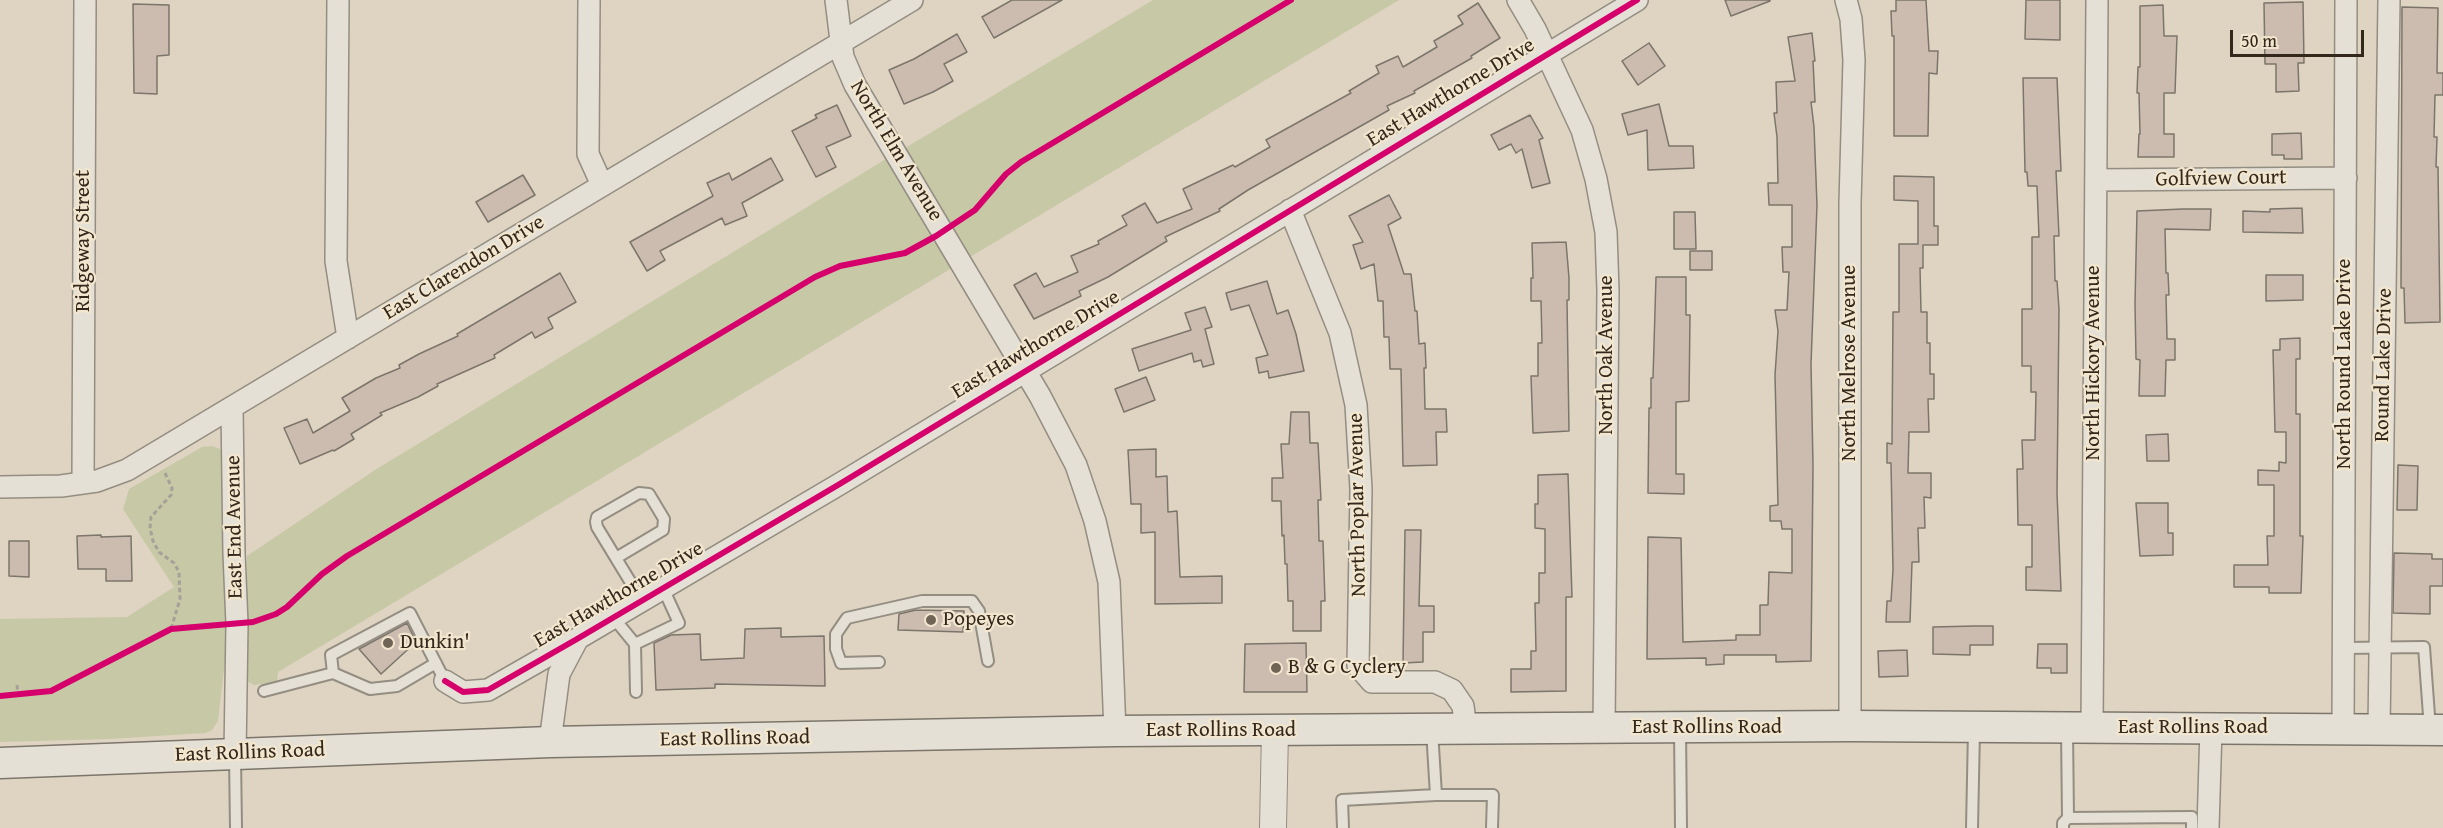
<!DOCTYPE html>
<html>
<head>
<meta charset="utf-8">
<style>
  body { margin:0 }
  #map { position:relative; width:2443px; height:828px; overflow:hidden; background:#ded4c1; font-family:"Gentium Book Plus",serif }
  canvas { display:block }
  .scale { position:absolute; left:2230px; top:30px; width:134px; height:27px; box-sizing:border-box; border:3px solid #34281c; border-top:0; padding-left:8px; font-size:18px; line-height:21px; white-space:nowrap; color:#34281c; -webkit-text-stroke:4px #f2e6ce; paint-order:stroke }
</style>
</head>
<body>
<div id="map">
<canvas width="2443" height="828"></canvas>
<div class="scale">50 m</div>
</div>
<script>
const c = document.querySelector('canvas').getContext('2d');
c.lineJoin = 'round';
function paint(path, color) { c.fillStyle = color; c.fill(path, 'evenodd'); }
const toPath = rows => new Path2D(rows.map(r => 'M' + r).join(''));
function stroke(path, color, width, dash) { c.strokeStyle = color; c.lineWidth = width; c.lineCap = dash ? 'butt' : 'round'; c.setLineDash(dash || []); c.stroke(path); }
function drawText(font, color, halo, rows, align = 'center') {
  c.font = font + ' "Gentium Book Plus",serif'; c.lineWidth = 4.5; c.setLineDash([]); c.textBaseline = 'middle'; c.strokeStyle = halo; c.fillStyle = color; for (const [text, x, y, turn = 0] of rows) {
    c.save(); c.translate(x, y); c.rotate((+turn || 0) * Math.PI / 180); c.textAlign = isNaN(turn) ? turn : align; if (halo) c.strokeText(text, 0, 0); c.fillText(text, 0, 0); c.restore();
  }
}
paint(toPath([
  [1153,0,1399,0,970,257,905,148],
  [886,159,952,268,278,672,277,682,254,685,247,681,247,556,375,470],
  [212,446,220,449,224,461,228,635,218,721,212,730,205,733,109,739,0,742,0,619,127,617,174,587,123,509,129,489,202,447]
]), '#c7c8a6');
const building = toPath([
  [1012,0,1062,0,994,38,982,17,1012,0],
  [1725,0,1770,0,1770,1,1731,16,1725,0],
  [1896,0,1926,0,1929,51,1938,51,1937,74,1929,73,1928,136,1894,136,1894,36,1892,36,1891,11,1896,11,1896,0],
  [2026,0,2060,0,2060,40,2025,39,2026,0],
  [2303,2,2304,63,2298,63,2299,91,2276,92,2276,64,2265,64,2264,3,2303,2],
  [1478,3,1500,38,1471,56,1472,58,1414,91,1415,93,1387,106,1389,110,1248,190,1219,209,1220,211,1165,237,1167,241,1108,277,1079,291,1081,296,1034,319,1014,285,1036,273,1044,287,1078,272,1071,256,1099,244,1098,241,1127,225,1122,216,1145,203,1157,223,1192,209,1183,189,1233,165,1235,167,1270,147,1266,140,1351,93,1349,91,1379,73,1376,66,1398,56,1403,67,1437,47,1434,41,1463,24,1458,16,1478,3],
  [133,4,169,5,169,55,157,56,157,94,134,93,133,4],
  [2163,5,2164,36,2177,36,2175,93,2164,93,2164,134,2174,134,2174,157,2138,157,2139,134,2140,134,2139,93,2137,93,2138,67,2140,67,2140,6,2163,5],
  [2402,7,2438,8,2437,73,2443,73,2443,95,2435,95,2434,137,2437,137,2436,167,2438,167,2440,322,2405,323,2404,288,2401,288,2402,7],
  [1812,33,1815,61,1813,61,1815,102,1811,102,1814,127,1817,205,1811,364,1813,466,1811,661,1776,662,1776,655,1724,655,1724,664,1706,665,1706,658,1647,659,1648,537,1681,538,1683,642,1736,640,1736,635,1760,635,1760,605,1768,605,1769,572,1792,573,1792,529,1782,529,1781,521,1770,521,1770,506,1778,505,1775,375,1778,331,1775,310,1787,310,1789,272,1783,272,1782,247,1792,247,1792,205,1769,205,1768,183,1778,183,1777,137,1774,113,1777,113,1776,82,1795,81,1788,37,1812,33],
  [957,34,967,52,944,64,953,81,933,92,904,104,889,70,914,59,957,34],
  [1649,43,1665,66,1638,85,1622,61,1649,43],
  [2023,78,2057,78,2061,171,2056,171,2059,236,2054,236,2055,281,2057,281,2059,309,2057,493,2061,591,2026,590,2026,567,2032,567,2032,525,2018,525,2017,469,2023,469,2022,440,2035,440,2036,392,2031,392,2031,366,2022,366,2022,309,2032,309,2032,237,2039,237,2037,186,2028,186,2027,172,2025,172,2023,78],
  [1659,104,1669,146,1693,146,1694,168,1648,170,1647,130,1628,135,1622,114,1659,104],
  [837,105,851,136,826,147,836,167,816,177,792,131,817,118,815,115,837,105],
  [1530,115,1543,138,1539,140,1550,183,1532,188,1522,149,1516,153,1511,144,1499,150,1491,135,1530,115],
  [2301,133,2302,159,2284,159,2284,155,2272,155,2272,134,2301,133],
  [771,158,783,180,742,203,747,216,725,225,722,218,660,251,665,260,647,271,630,242,713,196,707,183,729,173,732,180,771,158],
  [523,175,535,195,488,222,476,202,523,175],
  [1894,176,1934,177,1934,226,1938,226,1938,245,1923,245,1923,268,1920,268,1921,312,1927,312,1927,343,1930,343,1930,374,1934,374,1934,399,1928,399,1929,432,1909,432,1908,473,1931,473,1931,498,1924,497,1925,528,1918,528,1919,562,1912,562,1910,622,1886,622,1887,601,1891,601,1893,570,1891,463,1887,463,1887,443,1892,444,1893,312,1899,312,1899,244,1918,244,1918,201,1894,200,1894,176],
  [1389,195,1401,218,1388,225,1404,274,1411,274,1415,311,1417,311,1419,344,1425,343,1426,368,1424,368,1425,409,1446,409,1447,432,1436,432,1437,465,1403,466,1401,369,1390,369,1389,337,1384,337,1383,301,1378,301,1374,264,1361,269,1353,245,1363,242,1349,216,1389,195],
  [2302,208,2303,233,2243,232,2243,211,2270,212,2270,209,2302,208],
  [2183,209,2211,209,2210,230,2165,229,2166,273,2168,273,2169,295,2166,295,2167,339,2175,339,2175,360,2166,360,2165,396,2139,396,2140,360,2136,359,2135,304,2137,211,2183,209],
  [1674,212,1695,212,1696,249,1674,249,1674,212],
  [1566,242,1569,278,1569,300,1567,300,1569,431,1533,433,1531,376,1538,376,1538,343,1542,343,1541,301,1531,301,1531,278,1533,278,1532,243,1566,242],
  [1690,251,1712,251,1712,270,1690,270,1690,251],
  [560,273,576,302,548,318,553,328,535,338,532,332,494,355,495,358,437,384,438,386,418,397,380,413,382,415,351,434,354,439,334,451,333,450,300,464,284,428,307,419,313,433,350,411,342,398,376,378,400,368,399,365,419,354,458,336,457,334,560,273],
  [2266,275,2303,275,2303,300,2266,301,2266,275],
  [1656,277,1686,277,1686,315,1690,315,1689,401,1676,402,1676,474,1684,474,1684,494,1648,493,1649,408,1651,408,1651,378,1653,378,1656,277],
  [1267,281,1277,314,1288,310,1296,334,1304,371,1269,378,1268,371,1259,373,1256,358,1268,355,1249,305,1231,310,1226,293,1267,281],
  [1205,307,1212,327,1205,329,1214,364,1203,367,1201,360,1194,362,1192,353,1139,371,1132,349,1191,330,1185,313,1205,307],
  [2300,338,2300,359,2296,359,2296,414,2300,414,2300,536,2303,536,2301,593,2269,593,2269,587,2234,587,2234,565,2268,565,2267,536,2274,536,2274,485,2258,485,2258,470,2279,471,2279,462,2286,463,2286,432,2275,432,2273,350,2280,350,2280,339,2300,338],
  [1146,377,1155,400,1124,412,1115,389,1146,377],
  [1291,412,1309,412,1310,443,1318,443,1321,500,1318,500,1319,541,1323,541,1325,601,1321,601,1321,631,1293,631,1293,601,1288,601,1287,564,1285,564,1284,535,1282,536,1281,501,1272,501,1272,478,1283,478,1281,444,1289,444,1291,412],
  [2168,434,2169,461,2147,461,2146,435,2168,434],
  [1156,449,1156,477,1167,476,1168,512,1177,511,1180,577,1222,576,1222,603,1155,604,1155,532,1141,533,1141,504,1131,504,1128,450,1156,449],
  [2398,465,2418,466,2417,510,2397,510,2398,465],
  [1568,474,1572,597,1566,597,1566,691,1511,692,1511,669,1531,669,1531,651,1536,651,1535,603,1539,603,1539,573,1545,573,1545,529,1535,528,1535,504,1538,504,1538,475,1568,474],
  [2136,503,2168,503,2168,533,2173,533,2173,555,2140,556,2136,503],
  [1405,530,1421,530,1419,606,1434,606,1434,632,1423,632,1423,662,1403,663,1405,530],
  [101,535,101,537,131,536,132,581,106,581,106,569,78,569,77,536,101,535],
  [9,541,29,541,29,577,9,576,9,541],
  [2394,553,2432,554,2432,559,2443,559,2443,586,2430,586,2430,614,2393,613,2394,553],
  [916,610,964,611,963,632,898,630,899,614,916,610],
  [407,623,416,642,381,674,359,649,407,623],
  [1975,626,1993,626,1993,645,1970,645,1970,655,1933,654,1933,627,1975,626],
  [781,628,781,637,824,636,825,686,715,684,715,688,656,690,654,643,671,635,700,634,701,660,744,658,745,629,781,628],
  [1306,643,1307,692,1244,692,1245,644,1306,643],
  [2038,644,2067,644,2067,673,2051,673,2051,668,2037,668,2038,644],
  [1907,650,1908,676,1879,677,1878,651,1907,650]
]);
paint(building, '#ccbcaf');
stroke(building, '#7c756b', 1.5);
const service = toPath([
  [616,558,663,530,664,519,649,494,639,493,597,517,596,522,597,527,642,601],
  [613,617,635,644,636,692],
  [635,644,679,623,663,588],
  [2344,648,2424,647,2430,729],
  [879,662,841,663,836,649,836,634,847,618,922,601,972,601,979,611,988,661],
  [436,663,397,686,370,689,333,673,331,655,410,613,445,681],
  [264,691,333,673],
  [1680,728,1681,828],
  [1432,730,1436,795,1493,795,1492,828],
  [235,756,236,828],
  [2068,818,2192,817,2192,828],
  [1343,828,1342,800,1436,795],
  [1972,828,1974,730],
  [2063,828,2063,823,2068,818,2067,730]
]);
const minor = toPath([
  [338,0,336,261,348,338],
  [589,0,588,154,602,185],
  [836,0,843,57,855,85,1040,396,1076,465,1095,521,1109,582,1115,731],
  [1518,0,1535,29,1582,130,1596,179,1606,232,1608,291,1604,728],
  [1846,0,1851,19,1854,60,1850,203,1850,726],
  [2096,180,2346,178],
  [1290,210,1340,333,1356,405,1361,489,1358,666,1372,682,1435,682,1452,690,1463,706,1466,730],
  [232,408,234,553,237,624,235,754],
  [83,483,85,0],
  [0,487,61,486,97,481,127,470,912,0],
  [445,681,463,692,488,690,577,639,838,485,1637,0],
  [2092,727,2097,0],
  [2343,729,2346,0],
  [2379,729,2389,0],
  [550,742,559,674,577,640],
  [2208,828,2211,728]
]);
const tertiary = toPath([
  [1273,828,1275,731]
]);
const secondary = toPath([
  [0,763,550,742,1115,731,1850,726,2443,730]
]);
stroke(service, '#948d81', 14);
stroke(minor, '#948d81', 24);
stroke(tertiary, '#948d81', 28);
stroke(secondary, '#7c756b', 33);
stroke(toPath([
  [165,473,172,488,171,495,151,517,150,528,153,541,159,552,174,563,179,572,180,599,171,629],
  [17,685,18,695]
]), '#a6a198', 3, [4.5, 3]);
stroke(service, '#e5e0d6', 10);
stroke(minor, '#e5e0d6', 21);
stroke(tertiary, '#e5e0d6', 26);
stroke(secondary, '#e5e0d6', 30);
stroke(toPath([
  [445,681,463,692,488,690,577,639,838,485,1637,0],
  [0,696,51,691,171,629,253,622,276,614,287,607,322,574,347,556,815,277,840,266,905,253,936,236,975,210,1006,174,1021,162,1291,0]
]), '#d6006c', 6);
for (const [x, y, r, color] of [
  [931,620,6,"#706456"],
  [388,643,6,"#706456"],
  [1276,668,6,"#706456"]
]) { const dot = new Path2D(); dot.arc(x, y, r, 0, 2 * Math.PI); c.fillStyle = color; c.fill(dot); stroke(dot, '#f2e6ce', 2); }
drawText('21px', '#34281c', '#f2e6ce', [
  ["East Hawthorne Drive",1451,93,-31],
  ["North Elm Avenue",896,151,59],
  ["Golfview Court",2221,179,-1],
  ["Ridgeway Street",84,241,-90],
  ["East Clarendon Drive",464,268,-31],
  ["East Hawthorne Drive",1036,345,-31],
  ["North Oak Avenue",1607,355,-90],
  ["North Melrose Avenue",1850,363,-90],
  ["North Hickory Avenue",2094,363,-90],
  ["North Round Lake Drive",2345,364,-90],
  ["Round Lake Drive",2384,365,-89],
  ["North Poplar Avenue",1358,505,-91],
  ["East End Avenue",235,527,-91],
  ["East Hawthorne Drive",619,595,-30],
  ["East Rollins Road",1707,728],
  ["East Rollins Road",2193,728],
  ["East Rollins Road",1221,731],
  ["East Rollins Road",735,739,-1],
  ["East Rollins Road",250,753,-2]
]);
drawText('21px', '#34281c', '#f2e6ce', [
  ["Popeyes",943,620],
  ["Dunkin'",400,643],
  ["B & G Cyclery",1288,668]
], 'left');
</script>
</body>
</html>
